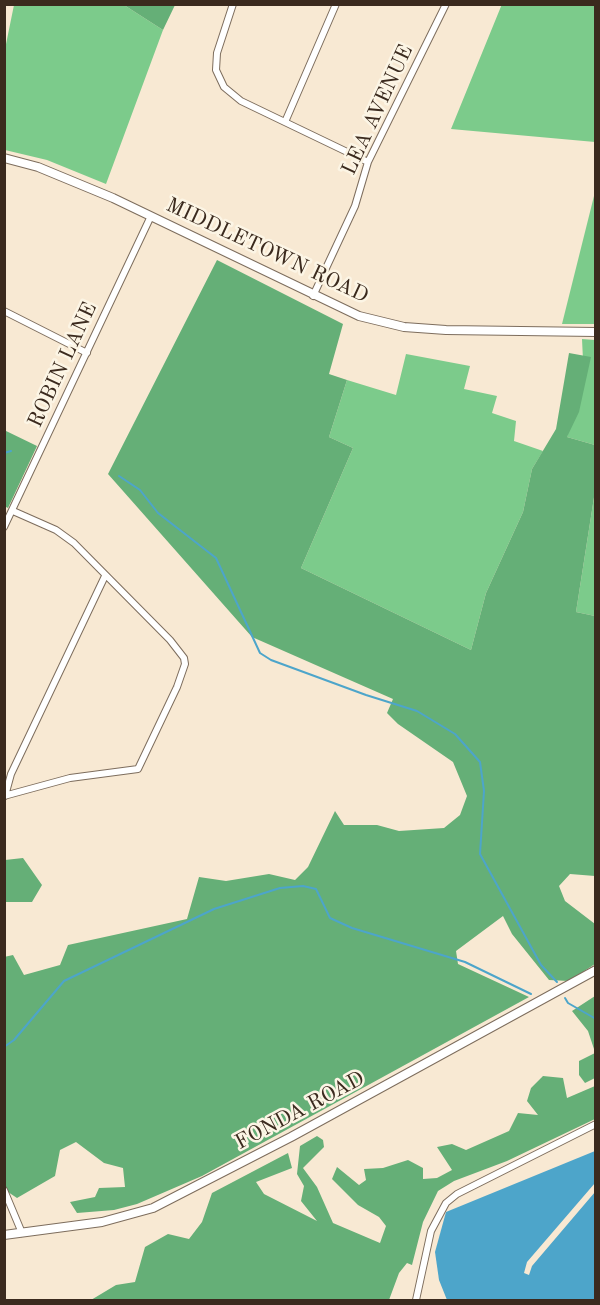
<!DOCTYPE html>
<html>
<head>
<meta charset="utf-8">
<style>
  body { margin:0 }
  #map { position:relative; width:600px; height:1305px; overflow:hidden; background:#f8e9d3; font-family:"Old Standard TT",serif }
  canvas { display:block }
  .frame { position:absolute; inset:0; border:6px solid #3b2a1e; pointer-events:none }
</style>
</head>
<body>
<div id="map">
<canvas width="600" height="1305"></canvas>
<div class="frame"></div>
</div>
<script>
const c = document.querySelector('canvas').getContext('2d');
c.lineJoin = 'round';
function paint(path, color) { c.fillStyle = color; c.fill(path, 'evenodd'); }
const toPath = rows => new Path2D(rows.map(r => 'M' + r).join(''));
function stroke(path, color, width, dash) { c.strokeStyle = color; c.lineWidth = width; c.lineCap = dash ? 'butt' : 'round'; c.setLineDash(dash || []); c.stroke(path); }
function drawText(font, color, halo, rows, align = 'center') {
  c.font = font + ' "Old Standard TT",serif'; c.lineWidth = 5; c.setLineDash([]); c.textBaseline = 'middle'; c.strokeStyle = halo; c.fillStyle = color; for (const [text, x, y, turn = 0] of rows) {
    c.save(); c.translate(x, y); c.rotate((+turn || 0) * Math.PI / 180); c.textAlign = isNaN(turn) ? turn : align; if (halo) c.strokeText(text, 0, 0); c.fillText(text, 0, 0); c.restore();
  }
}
paint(toPath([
  [502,4,595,5,595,142,451,129],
  [14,5,124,5,163,30,106,184,47,160,5,150,5,49],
  [595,192,595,324,562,324],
  [582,339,595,340,595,445,567,437,583,360],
  [406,354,470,366,464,389,497,396,492,413,516,421,514,441,543,451,532,469,523,512,486,593,471,650,301,568,353,448,329,437,347,380,396,395],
  [595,491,595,616,576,612]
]), '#7ccb8b');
paint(toPath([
  [124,5,175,5,163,30],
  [217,260,343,324,329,374,347,380,329,437,353,448,301,568,471,650,486,593,523,512,532,469,556,429,569,353,591,357,579,412,567,437,595,445,595,491,576,612,595,616,595,876,570,874,559,886,565,901,595,924,595,964,569,981,549,980,512,934,503,916,456,951,458,964,529,997,202,1176,137,1204,114,1210,77,1213,70,1202,95,1197,99,1188,125,1187,123,1168,104,1163,76,1142,60,1150,55,1176,17,1198,5,1190,4,957,13,955,24,975,60,965,68,945,187,919,199,877,226,881,269,874,295,880,308,867,335,811,344,825,377,825,399,831,444,828,460,815,467,796,453,762,398,724,387,713,393,699,252,637,108,474],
  [4,430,37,446,8,508,4,506],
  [23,858,42,885,32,902,5,902,5,860],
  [595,996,595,1052,588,1031,572,1011],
  [595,1053,595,1078,585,1083,579,1075,579,1061],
  [543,1076,563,1078,567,1098,595,1086,595,1119,507,1161,454,1181,438,1191,423,1222,412,1265,407,1263,399,1273,389,1300,91,1300,116,1285,135,1282,145,1247,168,1234,189,1239,202,1222,212,1193,288,1153,292,1168,256,1182,264,1194,317,1221,301,1201,304,1186,297,1174,300,1146,317,1136,323,1140,324,1147,303,1168,317,1187,333,1223,380,1243,386,1226,379,1217,358,1205,332,1179,337,1167,359,1185,366,1180,364,1169,383,1168,408,1160,423,1168,423,1179,437,1178,452,1170,437,1147,452,1144,466,1150,509,1131,518,1113,538,1115,527,1101,531,1088]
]), '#65af77');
paint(toPath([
  [595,1151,595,1300,447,1300,439,1280,435,1252,446,1212]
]), '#4da5ca');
paint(toPath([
  [595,1183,595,1192,532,1266,529,1275,524,1273,527,1262]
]), '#f8e9d3');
stroke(toPath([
  [4,453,11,451],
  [119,476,140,490,158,513,216,558,260,653,271,660,366,695,417,711,455,734,480,762,484,791,480,854,541,965,557,982],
  [565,998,568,1003,596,1019],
  [4,1047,14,1040,64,981,214,909,280,888,303,886,316,889,330,918,352,928,465,962,531,994]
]), '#4da5ca', 2);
const street = toPath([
  [233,4,217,53,216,70,224,87,241,101,368,162],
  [285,122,336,4],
  [313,296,355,206,368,162,446,4],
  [4,311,87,353],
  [4,527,151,216],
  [4,796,70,778,138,769,177,687,185,664,184,658,170,640,74,543,56,530,13,511],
  [5,796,11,774,105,576],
  [4,1190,22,1233],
  [416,1300,431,1231,446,1203,457,1194,596,1124]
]);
const secondary = toPath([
  [4,158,38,167,113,198,359,316,404,327,446,330,596,332],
  [4,1235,102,1222,153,1208,291,1137,596,970]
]);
stroke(street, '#7d6d5d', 8);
stroke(secondary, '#7d6d5d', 10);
stroke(street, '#fff', 6);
stroke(secondary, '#fff', 8);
drawText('21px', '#3b2a1e', '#fcf5e5', [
  ["LEA AVENUE",378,110,-65],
  ["MIDDLETOWN ROAD",267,251,25],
  ["ROBIN LANE",63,365,-65],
  ["FONDA ROAD",300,1111,-28]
]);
</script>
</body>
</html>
